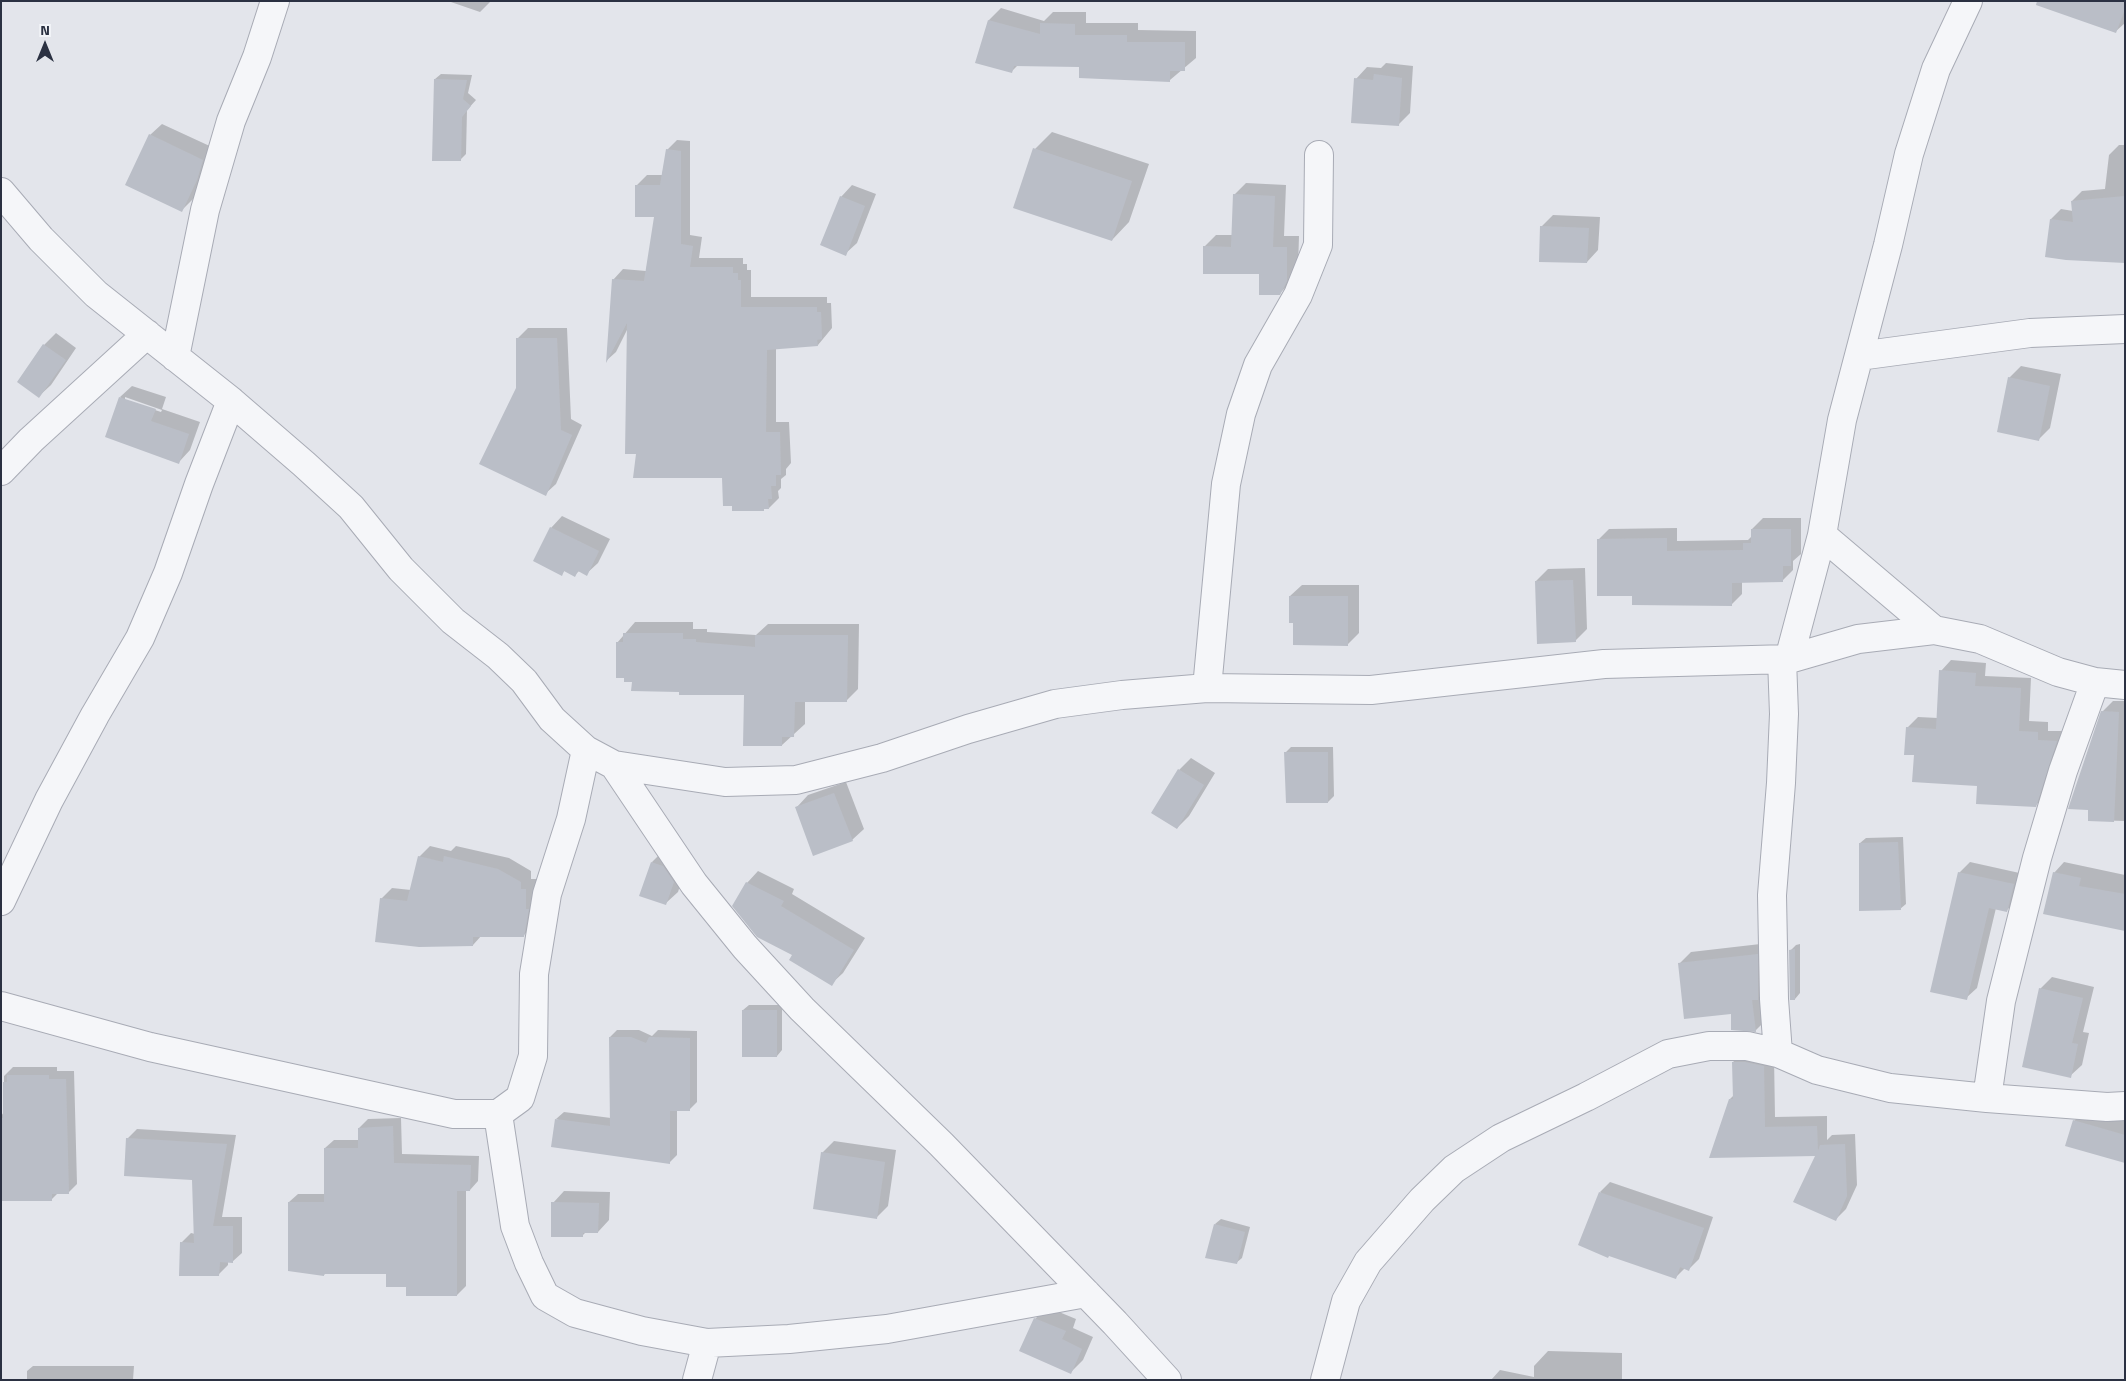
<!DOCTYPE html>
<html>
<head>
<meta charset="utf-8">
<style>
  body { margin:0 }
  #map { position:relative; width:2126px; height:1381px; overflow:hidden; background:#e3e5eb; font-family:"Titillium Web",sans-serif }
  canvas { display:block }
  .frame { position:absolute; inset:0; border:2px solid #2b3142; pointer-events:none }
  .north { position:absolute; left:20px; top:20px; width:50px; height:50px; -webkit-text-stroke:4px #f2f4f8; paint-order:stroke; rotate:0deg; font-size:14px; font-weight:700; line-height:20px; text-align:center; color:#2b3142 }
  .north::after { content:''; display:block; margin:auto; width:18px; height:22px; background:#2b3142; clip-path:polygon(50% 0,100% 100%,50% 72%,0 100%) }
</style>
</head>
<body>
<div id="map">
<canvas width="2126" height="1381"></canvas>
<div class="frame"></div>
<div class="north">N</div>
</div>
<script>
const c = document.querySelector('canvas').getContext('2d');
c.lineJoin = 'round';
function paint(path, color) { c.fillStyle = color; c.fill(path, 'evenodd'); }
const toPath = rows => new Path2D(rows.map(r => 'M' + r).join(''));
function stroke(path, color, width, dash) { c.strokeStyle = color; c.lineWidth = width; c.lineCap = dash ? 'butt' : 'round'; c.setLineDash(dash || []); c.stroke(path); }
paint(toPath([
  [448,1,491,1,480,12],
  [2125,1,2125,23,2115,32],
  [1001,8,1044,21,1053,12,1086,12,1086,23,1138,23,1138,30,1196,31,1196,58,1170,80,1080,66,1018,65,1011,72,977,62,989,20],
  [1386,63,1413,66,1410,113,1398,125,1356,79,1367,67,1381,68],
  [441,74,472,75,468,93,476,100,467,110,466,154,461,159,435,79],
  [162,124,214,148,209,168,194,198,182,210,150,135],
  [1052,132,1149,164,1129,222,1112,240,1035,149],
  [677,140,690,141,690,235,702,237,699,258,743,258,743,264,747,264,747,270,751,270,751,297,827,297,827,303,831,303,832,328,818,345,776,348,776,422,789,422,791,463,786,469,786,475,781,479,781,488,778,491,779,498,769,508,723,477,638,452,628,328,616,352,607,360,613,280,623,269,646,271,656,216,637,185,647,175,662,175,667,150],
  [2119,145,2125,145,2125,261,2046,256,2051,219,2061,209,2073,211,2072,201,2082,191,2105,189,2109,155],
  [1246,183,1286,185,1284,236,1299,236,1298,268,1292,281,1280,293,1261,272,1204,247,1216,235,1232,235,1234,195],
  [852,185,876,194,857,243,845,254,841,197],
  [1553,215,1600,217,1598,250,1587,262,1541,227],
  [528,328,567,328,571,419,582,425,556,484,545,494,518,388,518,338],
  [56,333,76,348,51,385,39,396,19,382,44,345],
  [2021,366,2061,374,2050,428,2038,440,2009,378],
  [132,386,166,397,162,409,200,422,190,450,179,462,120,397],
  [125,397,162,410,161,412,125,400],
  [562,516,610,539,598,563,586,574,579,571,575,575,565,570,562,574,551,528],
  [1763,518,1801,518,1801,554,1793,561,1793,570,1782,581,1742,581,1742,594,1732,604,1634,595,1599,539,1609,529,1677,528,1677,541,1748,540,1752,536,1752,529],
  [1585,568,1587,629,1575,641,1536,581,1548,569],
  [1302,585,1359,585,1359,633,1347,645,1290,596],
  [635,622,693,622,693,629,707,629,707,632,756,635,768,624,859,624,858,689,846,701,805,701,805,724,782,745,746,694,680,690,633,681,617,643],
  [1951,660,1986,663,1985,676,2031,678,2029,721,2048,722,2048,731,2067,731,2046,795,2035,806,1978,784,1915,754,1907,728,1918,717,1938,718,1941,671],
  [2113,701,2125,701,2125,821,2089,820,2102,712],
  [1291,747,1333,747,1334,796,1328,802,1286,752],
  [1191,758,1215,773,1189,816,1177,828,1153,813,1179,770],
  [846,782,864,829,852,840,797,807,808,795],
  [1903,837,1906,904,1900,909,1860,843,1866,838],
  [430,846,451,851,456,846,509,858,531,871,531,879,537,879,535,924,524,935,482,935,473,945,381,899,392,888,411,890,419,857],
  [663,851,685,870,678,892,666,903,652,862],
  [1970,862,2024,874,2017,900,2007,910,1996,908,1977,988,1966,998,1959,873],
  [2064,862,2125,875,2125,929,2054,873],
  [758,871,794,889,792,894,865,938,843,973,831,984,793,955,747,883],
  [1769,943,1767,1019,1755,1031,1732,1012,1679,964,1691,952],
  [1800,944,1800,993,1795,999,1790,951,1796,945],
  [2052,977,2094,987,2083,1032,2089,1033,2082,1065,2070,1076,2040,989],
  [749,1005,782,1005,782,1050,777,1056,743,1010],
  [617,1030,639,1030,652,1036,658,1030,697,1031,697,1102,689,1110,677,1110,677,1155,669,1163,556,1119,564,1112,611,1118,610,1037],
  [1743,1052,1774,1056,1775,1117,1827,1116,1827,1140,1832,1135,1855,1134,1857,1185,1846,1209,1836,1219,1817,1155,1711,1157,1730,1099,1734,1095,1733,1062],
  [13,1067,57,1067,57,1071,74,1071,77,1184,69,1192,59,1192,51,1200,1,1200,1,1116,4,1112,4,1076],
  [2089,1106,2125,1116,2125,1162,2074,1121],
  [401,1118,402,1154,479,1156,478,1181,470,1190,466,1190,466,1286,457,1295,407,1286,388,1273,326,1273,324,1275,289,1202,298,1194,325,1194,325,1148,334,1140,359,1140,359,1128,368,1119],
  [137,1129,236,1135,222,1217,242,1217,242,1253,232,1262,228,1262,228,1265,219,1274,181,1243,191,1233,195,1234,193,1179,127,1139],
  [834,1141,896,1150,888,1206,877,1217,822,1153],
  [1610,1182,1713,1217,1699,1259,1689,1269,1685,1268,1675,1278,1600,1192],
  [564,1191,610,1192,609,1220,598,1232,586,1232,582,1236,553,1203],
  [1221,1219,1250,1227,1242,1258,1236,1263,1215,1224],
  [1047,1307,1076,1319,1073,1328,1093,1337,1083,1360,1071,1372,1035,1319],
  [1548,1351,1622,1353,1622,1380,1491,1380,1500,1370,1534,1377,1534,1366],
  [33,1366,134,1366,133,1380,27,1380,27,1371]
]), '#0003');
paint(toPath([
  [2037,1,2125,1,2125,9,2116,33,2036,5],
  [988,20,1040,34,1040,23,1075,24,1075,35,1127,35,1127,42,1185,42,1185,71,1170,71,1170,82,1079,78,1079,67,1014,66,1012,73,975,63],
  [1374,74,1402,78,1399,126,1351,123,1354,78,1373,80],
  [434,79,467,80,463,99,471,106,462,117,461,161,432,161],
  [149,134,203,160,197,180,182,212,125,185],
  [1033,148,1132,181,1112,241,1013,208],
  [666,149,681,151,681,244,693,246,690,267,733,267,733,273,738,273,738,280,741,280,741,307,817,307,817,312,821,312,822,339,817,340,818,346,767,350,766,432,780,432,781,475,776,475,776,486,771,486,772,499,768,499,769,509,764,509,764,511,732,511,732,506,723,506,722,478,633,478,636,454,625,454,627,323,606,363,612,279,644,281,654,217,635,217,635,185,660,185],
  [1233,194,1275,196,1273,247,1287,247,1287,281,1280,295,1259,295,1259,274,1203,274,1203,246,1231,247],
  [840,196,865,206,846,256,820,245],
  [2125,196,2125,263,2066,260,2045,257,2050,219,2073,222,2071,201],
  [1540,226,1589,228,1587,263,1539,262],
  [516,338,557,338,561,430,572,435,546,496,479,464,516,388],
  [43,344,66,360,39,398,17,382],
  [2008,377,2050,386,2039,441,1997,432],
  [119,397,156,409,151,421,189,434,179,464,105,437],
  [550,527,599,551,587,576,578,571,575,577,564,571,562,576,533,561],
  [1751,529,1791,529,1791,566,1783,566,1783,582,1732,583,1732,606,1632,605,1632,596,1597,596,1597,539,1667,538,1667,551,1743,550,1743,543,1751,543],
  [1573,580,1576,642,1537,644,1535,581],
  [1289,596,1348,596,1348,646,1293,645,1293,623,1289,623],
  [623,633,683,633,683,639,696,639,696,642,755,647,755,635,848,635,847,702,795,702,794,737,782,737,782,746,743,746,744,695,679,695,679,692,631,691,632,682,624,682,624,678,616,678,616,642,623,642],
  [1939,670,1976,673,1975,686,2021,688,2019,731,2038,732,2038,740,2057,741,2036,807,1976,804,1977,786,1912,782,1914,755,1904,755,1906,727,1936,729],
  [2101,711,2119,712,2114,822,2088,821,2088,810,2068,809],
  [1284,752,1328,752,1328,803,1286,803],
  [1178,769,1204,785,1177,829,1151,813],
  [834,793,853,841,813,856,795,807],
  [1898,842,1901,910,1859,911,1859,843],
  [418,856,443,862,444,856,498,869,521,882,521,889,526,889,526,909,529,909,524,937,473,937,473,946,419,947,375,942,380,898,407,901],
  [651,862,663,866,674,882,666,905,639,896],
  [1958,872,2014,884,2007,912,1989,908,1967,1000,1930,992],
  [2053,872,2081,878,2079,886,2125,894,2125,931,2043,914],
  [746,882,784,901,781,906,854,950,832,986,789,960,792,955,757,937,732,906],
  [1795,949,1795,1000,1790,1000,1789,950],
  [1758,954,1758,1000,1752,1000,1756,1032,1731,1030,1731,1014,1684,1019,1678,963],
  [2039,988,2083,998,2072,1043,2078,1044,2071,1078,2022,1067],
  [742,1010,777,1010,777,1057,742,1057],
  [609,1037,631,1037,646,1043,649,1037,690,1038,690,1111,670,1111,670,1164,551,1147,555,1119,610,1126],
  [1732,1062,1745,1062,1764,1066,1765,1127,1817,1126,1818,1151,1820,1145,1845,1144,1847,1196,1836,1221,1793,1202,1815,1156,1709,1158,1729,1099,1733,1099],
  [7,1075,49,1075,49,1079,66,1079,69,1194,52,1194,52,1201,1,1201,1,1118,3,1118,3,1082,7,1082],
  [2073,1120,2125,1135,2125,1163,2065,1146],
  [393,1126,394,1163,471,1165,470,1191,457,1191,457,1296,406,1296,406,1287,386,1287,386,1274,324,1274,324,1276,288,1271,288,1202,324,1202,324,1148,358,1148,358,1128],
  [126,1138,227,1144,213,1226,233,1226,233,1263,220,1262,219,1276,179,1276,180,1242,194,1243,192,1180,124,1176],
  [821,1152,885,1162,877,1219,813,1209],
  [1599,1192,1704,1228,1689,1271,1680,1267,1676,1279,1609,1256,1608,1258,1578,1245],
  [551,1202,599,1203,598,1233,583,1233,583,1237,551,1237],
  [1214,1224,1245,1232,1237,1264,1205,1258],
  [1034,1318,1066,1331,1062,1339,1082,1349,1071,1374,1019,1351]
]), '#babec7');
const street = toPath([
  [1,192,41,239,96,294,231,401,304,464,351,507,401,569,453,621,498,656,524,681,552,719,586,750,614,765,725,782,796,780,882,758,968,729,1055,704,1122,695,1207,688,1371,690,1604,664,1789,659,1858,639,1934,630,1980,639,2058,672,2095,682,2125,685],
  [1859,356,2030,333,2125,329],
  [175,357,205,210,231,121,257,57,275,1],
  [1,471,31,440,147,334],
  [1822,535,1934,630],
  [1789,659,1822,535,1842,420,1888,245,1909,154,1936,69,1968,1],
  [1207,688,1226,484,1241,414,1258,365,1298,295,1318,245,1319,155],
  [614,765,694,884,745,947,802,1009,941,1144,1115,1323,1167,1380],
  [1,901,49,800,95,715,140,638,168,573,199,484,231,401],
  [1,1006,150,1047,454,1114,498,1114,520,1098,533,1056,534,974,547,894,571,819,586,750],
  [1778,1053,1774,999,1772,895,1781,783,1784,714,1782,659],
  [1987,1098,2001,1001,2037,858,2063,771,2095,682],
  [498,1114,515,1226,529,1263,545,1296,575,1313,642,1331,707,1343,789,1339,887,1329,1086,1293],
  [697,1380,707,1343],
  [1325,1380,1346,1301,1368,1262,1422,1200,1454,1169,1501,1138,1586,1097,1668,1054,1709,1046,1747,1046,1778,1053,1817,1070,1890,1088,1987,1098,2107,1107,2125,1106]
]);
stroke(street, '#a8abb5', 30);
stroke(street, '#f5f6f9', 28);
</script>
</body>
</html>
